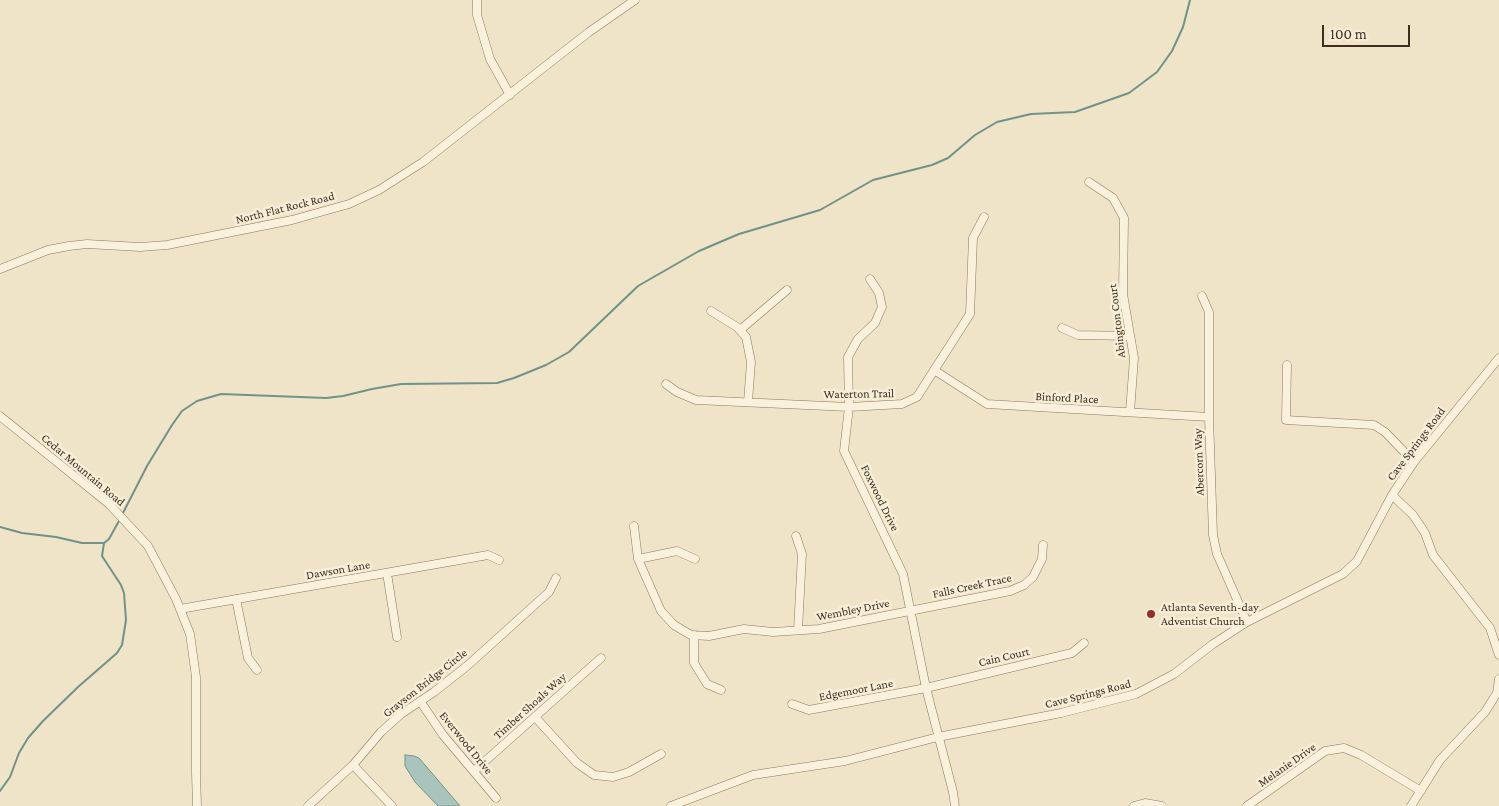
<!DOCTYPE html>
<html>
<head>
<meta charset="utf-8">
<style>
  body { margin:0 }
  #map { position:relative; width:1499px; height:806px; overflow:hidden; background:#f0e4c8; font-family:"Crimson Pro",serif }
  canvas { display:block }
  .scale { position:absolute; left:1322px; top:25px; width:88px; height:22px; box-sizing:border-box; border:2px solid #3d2e20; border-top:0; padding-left:6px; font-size:15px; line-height:18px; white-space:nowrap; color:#3d2e20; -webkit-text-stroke:4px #f7eed8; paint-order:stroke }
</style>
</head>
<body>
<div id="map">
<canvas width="1499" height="806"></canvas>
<div class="scale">100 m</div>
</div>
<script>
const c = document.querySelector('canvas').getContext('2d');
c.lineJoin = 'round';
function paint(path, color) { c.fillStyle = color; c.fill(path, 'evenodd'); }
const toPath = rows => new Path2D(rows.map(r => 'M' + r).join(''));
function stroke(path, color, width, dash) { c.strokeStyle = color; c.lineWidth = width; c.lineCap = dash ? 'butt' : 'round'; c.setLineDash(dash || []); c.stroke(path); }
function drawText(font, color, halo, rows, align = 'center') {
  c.font = font + ' "Crimson Pro",serif'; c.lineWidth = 5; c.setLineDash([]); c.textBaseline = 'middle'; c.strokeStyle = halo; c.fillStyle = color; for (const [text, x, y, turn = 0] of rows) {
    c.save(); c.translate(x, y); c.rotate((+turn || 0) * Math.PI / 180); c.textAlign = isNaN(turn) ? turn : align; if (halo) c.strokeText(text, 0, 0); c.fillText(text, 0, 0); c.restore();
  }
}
const water = toPath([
  [405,755,414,756,419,758,460,806,438,806,415,782,405,766,405,755]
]);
paint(water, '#a9c4bc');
stroke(water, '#6f938a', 1);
stroke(toPath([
  [122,515,147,466,172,425,182,411,197,401,221,394,326,398,343,396,372,389,401,384,497,383,514,378,546,365,569,352,638,286,699,251,739,234,820,210,873,180,932,165,948,158,975,135,997,122,1031,114,1075,112,1129,93,1157,72,1172,51,1183,27,1190,0],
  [0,527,22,533,56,537,82,543,104,543],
  [0,791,10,777,19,753,28,738,43,721,78,687,117,653,122,645,126,620,124,593,121,585,102,556,104,543,109,539,120,519]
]), '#6f938a', 2);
const minor = toPath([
  [477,0,477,15,490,59,510,95],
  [1089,182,1113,198,1124,218,1123,294,1134,358,1130,412],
  [0,269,48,250,69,246,87,244,140,247,167,245,292,220,349,204,379,190,423,162,589,32,635,0],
  [870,279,879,293,882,307,875,323,858,339,848,357,849,407,844,451,903,574,926,688,953,792,955,806],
  [1202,296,1209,312,1209,417,1213,535,1217,554,1247,622],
  [711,311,737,327,746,337,751,362,748,402],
  [1062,328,1078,335,1130,336],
  [740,330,787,290],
  [1287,365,1286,420,1374,425,1385,432,1414,462],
  [934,370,987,404,1209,417],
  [666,384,677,392,696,400,849,407,902,404,917,397,970,314,973,238,984,217],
  [0,416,109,504,148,546,176,599,190,634,196,677,196,773,197,806],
  [1392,495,1413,515,1425,533,1433,555,1490,628,1499,655],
  [634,526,638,559,661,611,674,625,691,635,709,636,744,629,773,632,819,629,1010,591,1024,585,1033,577,1042,559,1043,545],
  [796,536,802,554,798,630],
  [638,559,677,551,695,559],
  [387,573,397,637],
  [236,599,248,658,257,670],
  [180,609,488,555,499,560],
  [694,635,694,663,707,684,721,690],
  [420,701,443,735,496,798],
  [792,704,809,710,926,688,1072,653,1084,643],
  [535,717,577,763,594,775,613,777,629,772,661,754],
  [353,765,392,806],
  [474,771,601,658],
  [308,806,353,765,381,732,401,714,434,692,467,666,549,592,556,578],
  [671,806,753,775,845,761,938,737,1061,713,1136,694,1174,674,1213,644,1247,622,1343,574,1357,561,1392,495,1414,462,1499,358],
  [1134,806,1145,803,1162,806],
  [1247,806,1325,751,1344,748,1361,755,1421,791],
  [1411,806,1440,760,1485,712,1497,693,1499,679]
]);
stroke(minor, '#8d765c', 9);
stroke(minor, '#faf1dc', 8);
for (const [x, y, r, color] of [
  [1151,614,5,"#9e2a2b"]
]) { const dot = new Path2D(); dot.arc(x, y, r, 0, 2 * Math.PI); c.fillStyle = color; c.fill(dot); stroke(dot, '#f7eed8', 2); }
drawText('12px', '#3d2e20', '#f7eed8', [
  ["North Flat Rock Road",285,208,-14],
  ["Abington Court",1117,321,-97],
  ["Waterton Trail",859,394,-1],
  ["Binford Place",1067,398,3],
  ["Cave Springs Road",1416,444,-53],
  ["Abercorn Way",1199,462,-92],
  ["Cedar Mountain Road",83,470,40],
  ["Foxwood Drive",880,498,64],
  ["Dawson Lane",338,570,-10],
  ["Falls Creek Trace",972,586,-12],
  ["Wembley Drive",853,610,-11],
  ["Cain Court",1004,657,-13],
  ["Grayson Bridge Circle",425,683,-38],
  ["Edgemoor Lane",856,690,-11],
  ["Cave Springs Road",1088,694,-14],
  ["Timber Shoals Way",530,706,-42],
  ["Everwood Drive",466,743,51],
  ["Melanie Drive",1287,765,-35]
]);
drawText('12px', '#3d2e20', '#f7eed8', [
  ["Atlanta Seventh-day",1161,607],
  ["Adventist Church",1161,621]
], 'left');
</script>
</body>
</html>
